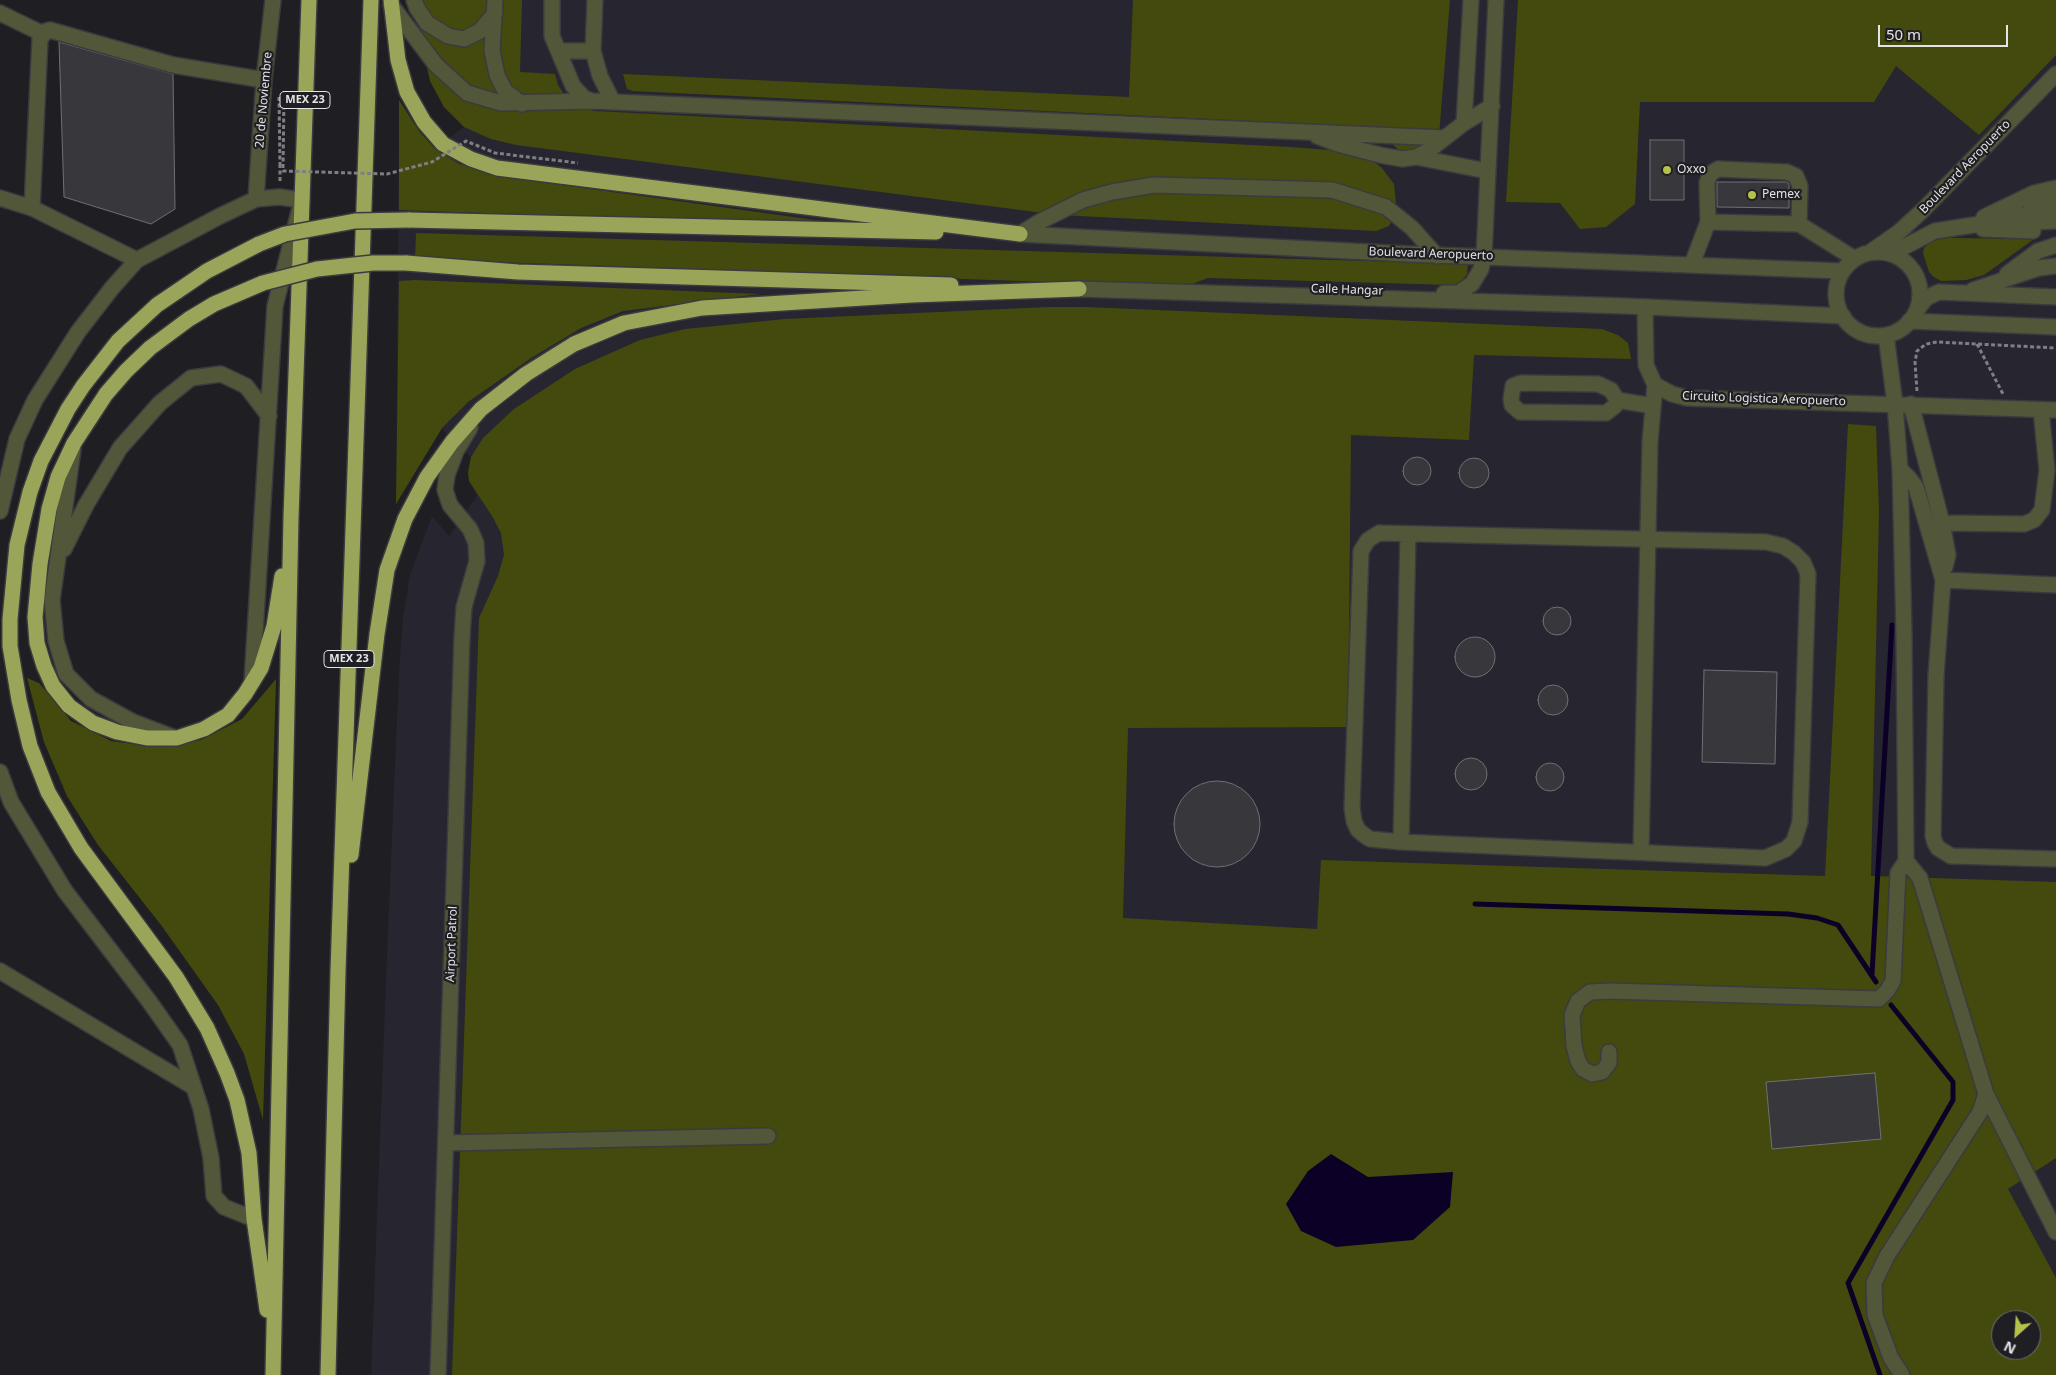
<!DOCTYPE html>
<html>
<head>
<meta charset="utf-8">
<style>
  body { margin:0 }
  #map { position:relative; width:2056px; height:1375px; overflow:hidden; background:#1f1e23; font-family:"Noto Sans",sans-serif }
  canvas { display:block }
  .north { position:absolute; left:1991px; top:1310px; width:50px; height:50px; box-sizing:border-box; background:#1f1e23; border:1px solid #6e6d71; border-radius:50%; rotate:206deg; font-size:14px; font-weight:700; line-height:20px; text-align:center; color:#e4e4e7 }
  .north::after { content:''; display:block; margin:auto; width:18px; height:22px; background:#b4c24a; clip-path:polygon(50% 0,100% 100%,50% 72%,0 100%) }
  .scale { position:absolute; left:1878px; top:25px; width:130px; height:22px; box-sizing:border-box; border:2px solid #e4e4e7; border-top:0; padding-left:6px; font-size:15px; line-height:18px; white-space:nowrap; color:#e4e4e7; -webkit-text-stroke:4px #1f1e23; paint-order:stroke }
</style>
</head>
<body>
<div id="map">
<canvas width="2056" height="1375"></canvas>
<div class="north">N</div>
<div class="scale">50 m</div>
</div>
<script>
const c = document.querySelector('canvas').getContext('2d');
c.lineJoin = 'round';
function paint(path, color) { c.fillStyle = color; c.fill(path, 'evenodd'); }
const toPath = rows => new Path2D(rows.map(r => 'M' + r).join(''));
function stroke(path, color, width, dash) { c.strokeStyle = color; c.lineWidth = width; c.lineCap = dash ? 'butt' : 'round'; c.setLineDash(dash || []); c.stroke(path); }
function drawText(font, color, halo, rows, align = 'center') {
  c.font = font + ' "Noto Sans",sans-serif'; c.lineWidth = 4.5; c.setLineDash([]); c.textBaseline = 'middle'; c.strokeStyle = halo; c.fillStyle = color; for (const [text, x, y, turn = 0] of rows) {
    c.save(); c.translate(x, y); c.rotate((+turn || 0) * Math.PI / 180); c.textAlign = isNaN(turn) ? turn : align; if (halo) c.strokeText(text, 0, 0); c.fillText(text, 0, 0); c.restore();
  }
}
paint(toPath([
  [412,0,2056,0,2056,1375,371,1375,387,953,399,672,403,617,410,575,432,516,449,536,477,496,469,481,468,472,471,457,442,429,396,504,399,100,419,131,435,149,464,127,444,107,430,81],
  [2001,1320,2031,1320,2031,1350,2001,1350]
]), '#272530');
paint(toPath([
  [412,0,522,0,520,72,555,74,558,85,567,99,580,108,595,111,1291,147,1342,151,1366,157,1381,167,1394,184,1396,204,1394,217,1389,226,1376,231,1059,215,516,145,491,139,464,127,444,107,430,81],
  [1133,0,1450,0,1438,148,1401,152,1389,141,1368,128,1354,126,633,91,627,89,623,74,1129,97],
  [1518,0,2056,0,2056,55,1979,135,1896,66,1874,102,1640,102,1635,204,1606,227,1580,229,1560,203,1506,202],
  [399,100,419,131,435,149,459,164,497,176,858,226,399,210],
  [416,233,1468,264,1467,274,1461,282,1451,285,1208,278,1184,287,415,259],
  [1942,238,1953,238,2034,239,1984,275,1966,280,1941,281,1934,277,1929,272,1923,253,1924,248,1929,243],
  [415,280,760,294,623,311,581,328,531,358,468,402,442,428,396,504,399,281],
  [1048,307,1087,307,1602,329,1618,335,1628,343,1631,359,1474,355,1469,440,1351,435,1348,727,1128,728,1123,918,1317,929,1321,860,1825,876,1848,424,1876,426,1879,511,1871,876,2056,882,2056,1158,2008,1189,2056,1278,2056,1375,452,1375,479,618,498,576,504,555,501,533,492,516,469,481,468,472,471,457,483,438,514,409,575,369,640,340,685,329,785,319],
  [2001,1320,2031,1320,2031,1350,2001,1350],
  [27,678,39,683,71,721,111,741,156,747,201,740,242,719,276,679,263,1120,244,1054,218,1005,161,925,98,845,67,796,44,742]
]), '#444a0d');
paint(toPath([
  [1331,1154,1368,1177,1453,1172,1450,1207,1413,1240,1336,1247,1301,1231,1286,1204,1308,1171]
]), '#0c0026');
stroke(toPath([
  [1475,904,1788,914,1817,918,1838,925,1876,982],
  [1872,974,1892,625],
  [1880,1375,1848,1283,1953,1100,1953,1082,1891,1005]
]), '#0c0026', 5);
const building = toPath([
  [59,42,173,74,175,209,151,224,64,197,59,42],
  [1650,140,1684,140,1684,200,1650,200,1650,140],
  [1717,182,1787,182,1789,184,1789,208,1717,207,1717,182],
  '1403 471a14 14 0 1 1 28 0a14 14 0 1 1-28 0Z',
  '1459 473a15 15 0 1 1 30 0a15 15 0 1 1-30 0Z',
  '1543 621a14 14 0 1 1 28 0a14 14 0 1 1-28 0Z',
  '1455 657a20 20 0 1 1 40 0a20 20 0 1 1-40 0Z',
  [1704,670,1777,672,1775,764,1702,762,1704,670],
  '1538 700a15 15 0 1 1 30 0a15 15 0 1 1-30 0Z',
  '1455 774a16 16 0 1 1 32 0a16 16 0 1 1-32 0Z',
  '1536 777a14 14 0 1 1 28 0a14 14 0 1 1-28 0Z',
  '1174 824a43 43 0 1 1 86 0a43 43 0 1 1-86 0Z',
  [1875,1073,1881,1139,1772,1149,1766,1082,1875,1073]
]);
paint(building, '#37373c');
stroke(building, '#706f75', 1);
const minor = toPath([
  [414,0,417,8,427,23,448,36,464,39,480,31,495,13],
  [495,0,492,51,497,75,505,91,522,104],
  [552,0,552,36,573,86,584,98,592,101],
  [391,5,436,65,467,93,501,103,592,101,1445,138],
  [0,13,43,34],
  [558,51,593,51,595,0],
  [593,51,600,76,613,102],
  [1464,123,1471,0],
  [1317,136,1338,144,1380,155,1402,159,1416,157,1428,151,1464,123,1492,106],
  [1416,157,1487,171],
  [0,198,32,208,137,260],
  [256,199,264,80,273,0],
  [2031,204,2056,199],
  [32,208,40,39,46,31,50,30,173,65,264,80],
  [1984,217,2034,193,2056,188],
  [1708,222,1799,224],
  [2021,223,2056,221],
  [1983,229,2033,231],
  [1020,234,1408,254,1842,271],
  [1020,234,1039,222,1083,200,1112,192,1154,185,1332,190,1386,207,1412,228,1437,256],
  [1882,252,1900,249,1935,231,1980,224,2041,211,2056,210],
  '1836 294a42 42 0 1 1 84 0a42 42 0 1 1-84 0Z',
  [1869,253,1899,232,1922,211,2056,74],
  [1692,264,1708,222,1707,183,1710,174,1718,169,1787,172,1796,176,1800,186,1799,224,1855,259],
  [2007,274,2038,251,2056,245],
  [1079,289,1625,306,1843,316],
  [1973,290,2039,268,2056,266],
  [1444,293,1458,293,1472,284,1481,269,1484,256,1496,0],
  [1645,308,1646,365,1655,385,1672,394,1687,398,2056,410],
  [1917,310,1926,298,1939,292,2056,297],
  [1909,321,2056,327],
  [1521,383,1598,384,1611,390,1617,400,1615,406,1606,413,1520,412,1512,405,1511,399,1513,386,1521,383],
  [1617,400,1653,406],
  [1911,404,1942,523,1948,555,1945,567,1940,569],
  [73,449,52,600,56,641,66,674,91,699,133,722,175,738],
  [1900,469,1909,478,1916,487,1943,580,1936,676,1933,836,1935,843,1938,848,1951,856,2056,859],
  [0,511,17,439,35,400,78,332,112,288,137,260,220,216,256,199,279,197,302,200,275,306,252,682],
  [1942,523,2024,524,2034,520,2042,510,2047,470,2041,410],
  [1379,533,1766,542,1783,546,1794,553,1803,562,1808,574,1800,822,1794,841,1786,849,1765,858,1401,842,1370,839,1364,835,1358,830,1354,821,1352,808,1361,551,1368,540,1379,533],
  [64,549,86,505,120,448,160,403,191,378,221,374,246,386,269,416],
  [1943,580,2056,585],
  [0,772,11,802,65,891,149,1001,180,1045,201,1109,211,1158,214,1196,224,1207,254,1219],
  [1401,842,1408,534],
  [1641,851,1650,442,1655,385],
  [0,971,192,1086],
  [1609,1052,1609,1063,1602,1072,1592,1074,1583,1069,1578,1061,1574,1046,1572,1015,1578,1001,1590,992,1610,991,1879,999,1887,991,1893,981,1898,873,1906,861,1904,634,1900,469,1895,404,1886,335],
  [1986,1094,2056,1232],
  [446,1143,768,1136],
  [438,1375,462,637,464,607,477,561,476,543,470,529,450,505,445,490,447,475,456,451,470,428],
  [1902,1375,1891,1358,1875,1315,1874,1283,1887,1256,1980,1112,1986,1094,1920,878,1906,861]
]);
const highway = toPath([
  [391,0,398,60,407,92,424,122,443,144,471,159,497,168,1020,234],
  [408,220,936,232],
  [259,244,207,271,157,305,118,341,83,386,68,409,41,461,30,492,17,545,10,619,10,646,19,700,30,746,48,792,81,848,176,977,207,1028,227,1073,237,1100,249,1153,254,1219,267,1310],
  [406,263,518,272,951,285],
  [263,283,214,304,189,319,150,348,126,371,106,394,74,443,58,477,49,509,40,564,35,617,37,643,44,666,53,686,69,706,93,723,117,732,147,738,177,738,204,729,228,715,245,694,261,668,274,626,282,576],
  [351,855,377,634,387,570,405,519,427,477,452,442,481,409,526,374,574,344,624,323,702,308,912,295,1079,289],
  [273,1375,291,518,309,0],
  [328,1375,338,971,371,0]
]);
stroke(minor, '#3b3a3e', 18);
stroke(highway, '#3b3a3e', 18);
stroke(toPath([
  [280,181,280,166],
  [1977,344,2003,394],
  [1917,391,1915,362,1917,351,1926,344,1937,342,2056,348]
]), '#7f7f83', 3, [4, 2.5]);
stroke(minor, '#53573a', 15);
stroke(highway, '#9ba55a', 15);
const highwayBridge = toPath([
  [259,244,285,234,355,221,408,220],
  [263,283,317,269,373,263,406,263]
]);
stroke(highwayBridge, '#3b3a3e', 18, []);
stroke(toPath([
  [280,166,279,96,284,96,283,171,387,174,432,162,466,141,495,153,578,163]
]), '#7f7f83', 3, [4, 2.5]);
stroke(highwayBridge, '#9ba55a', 15);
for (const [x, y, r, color] of [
  [1667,170,5,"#b4c24a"],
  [1752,195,5,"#b4c24a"]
]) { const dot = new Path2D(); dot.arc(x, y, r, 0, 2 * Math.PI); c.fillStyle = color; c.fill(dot); stroke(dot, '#1f1e23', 2); }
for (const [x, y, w] of [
  [305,100,50],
  [349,659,50]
]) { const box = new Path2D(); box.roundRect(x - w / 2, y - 8.5, w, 17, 4); c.fillStyle = '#1f1e23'; c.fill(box); stroke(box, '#e4e4e7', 1); }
drawText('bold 11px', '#e4e4e7', null, [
  ["MEX 23",305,100],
  ["MEX 23",349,659]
]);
drawText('12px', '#e4e4e7', '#1f1e23', [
  ["20 de Noviembre",264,100,-85],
  ["Boulevard Aeropuerto",1965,167,-46],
  ["Boulevard Aeropuerto",1431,254,2],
  ["Calle Hangar",1347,290,2],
  ["Circuito Logistica Aeropuerto",1764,399,2],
  ["Airport Patrol",452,944,-88]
]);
drawText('12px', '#e4e4e7', '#1f1e23', [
  ["Oxxo",1677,170],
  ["Pemex",1762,195]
], 'left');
</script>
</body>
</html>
